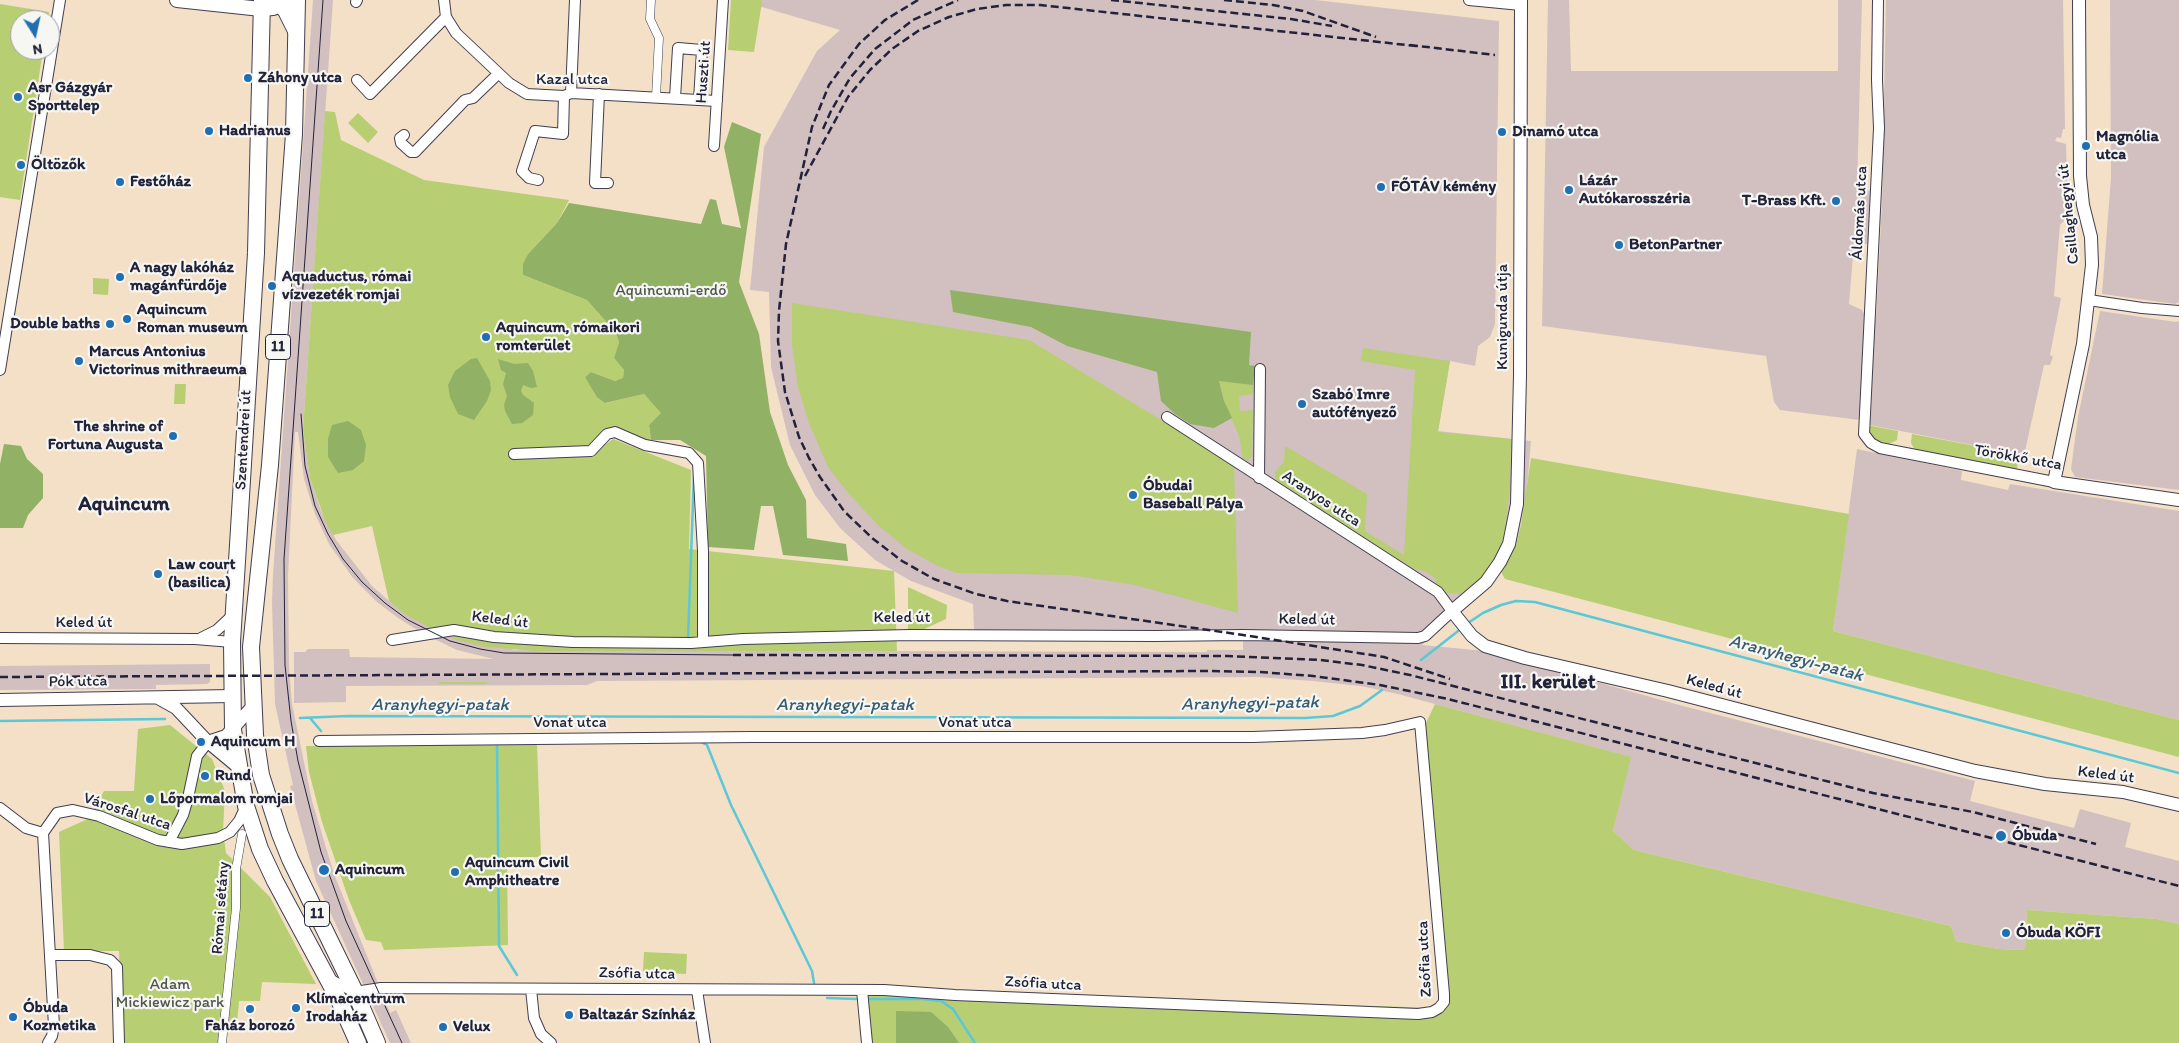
<!DOCTYPE html>
<html>
<head>
<meta charset="utf-8">
<style>
  body { margin:0 }
  #map { position:relative; width:2179px; height:1043px; overflow:hidden; background:#f3e0c6; font-family:Itim,sans-serif }
  canvas { display:block }
  .north { position:absolute; left:10px; top:10px; width:50px; height:50px; box-sizing:border-box; background:#f6f6f2; border:1px solid #a1a1a9; border-radius:50%; rotate:170deg; font-size:14px; font-weight:700; line-height:20px; text-align:center; color:#22223b }
  .north::after { content:''; display:block; margin:auto; width:18px; height:22px; background:#1f6fb2; clip-path:polygon(50% 0,100% 100%,50% 72%,0 100%) }
</style>
</head>
<body>
<div id="map">
<canvas width="2179" height="1043"></canvas>
<div class="north">N</div>
</div>
<script>
const c = document.querySelector('canvas').getContext('2d');
c.lineJoin = 'round';
function paint(path, color) { c.fillStyle = color; c.fill(path, 'evenodd'); }
const toPath = rows => new Path2D(rows.map(r => 'M' + r).join(''));
function stroke(path, color, width, dash) { c.strokeStyle = color; c.lineWidth = width; c.lineCap = dash ? 'butt' : 'round'; c.setLineDash(dash || []); c.stroke(path); }
function drawText(font, color, halo, rows, align = 'center') {
  c.font = font + ' Itim,sans-serif'; c.lineWidth = 4.5; c.setLineDash([]); c.textBaseline = 'middle'; c.strokeStyle = halo; c.fillStyle = color; for (const [text, x, y, turn = 0] of rows) {
    c.save(); c.translate(x, y); c.rotate((+turn || 0) * Math.PI / 180); c.textAlign = isNaN(turn) ? turn : align; if (halo) c.strokeText(text, 0, 0); c.fillText(text, 0, 0); c.restore();
  }
}
paint(toPath([
  [313,0,333,0,303,430,310,477,321,511,336,540,372,586,403,613,514,650,1207,652,1207,650,1243,650,1243,635,974,630,973,604,911,581,875,560,840,528,815,495,790,445,771,367,769,292,750,290,764,147,817,51,840,30,738,0,1315,0,1499,21,1495,324,1490,337,1478,346,1475,366,1450,361,1438,431,1531,441,1526,500,1517,540,1500,570,1422,645,1485,651,1683,706,1975,781,1970,801,2074,828,2080,809,2131,823,2125,847,2179,861,2179,924,2157,919,2027,910,2025,950,1998,949,1956,941,1951,926,1634,850,1613,831,1630,757,1398,694,1361,686,1313,681,1258,677,597,681,587,685,346,686,346,702,294,703,294,652,305,652,308,649,349,649,350,657,494,659,457,650,424,634,398,618,377,602,353,578,329,544,315,514,304,479,298,432,295,432,288,576,289,667,292,704,312,801,334,874,390,1013,396,1010,411,1043,390,1043,316,881,290,786,293,785,275,704,272,602,273,575],
  [440,682,487,682,486,684,440,684],
  [1548,0,1569,0,1571,71,1838,71,1838,0,1862,0,1857,189,1870,191,1868,244,1854,243,1849,304,1862,310,1866,317,1860,420,1780,410,1774,402,1766,356,1542,326],
  [1886,0,2063,0,2065,129,2063,129,2061,138,2057,137,2055,141,2066,144,2068,216,2060,225,2054,296,2061,298,2050,355,2053,357,2050,365,2044,365,2025,451,2018,454,1870,425,1867,421,1873,320,1876,319,1882,204],
  [2110,0,2179,0,2179,302,2175,304,2102,294,2111,178],
  [2100,311,2176,322,2179,321,2179,490,2075,477,2071,469,2078,417],
  [1857,449,1962,471,1961,480,2008,490,2010,484,2179,511,2179,720,1833,631],
  [210,664,210,682,207,684,156,685,156,689,0,690,0,666]
]), '#d2bfc0');
paint(toPath([
  [731,0,761,0,762,2,754,52,728,50],
  [0,4,49,12,48,20,20,20,20,50,43,50,20,200,0,197],
  [325,111,335,112,341,140,424,180,569,200,557,223,528,254,523,275,587,300,616,333,619,342,614,358,624,370,623,379,615,381,591,372,585,377,606,403,644,394,662,413,649,425,651,440,649,443,621,431,585,448,513,451,511,458,592,454,613,439,691,470,689,549,894,571,897,651,535,651,487,647,460,641,437,632,403,613,389,601,372,526,333,535,326,523,310,478,303,430],
  [358,113,378,132,368,143,348,123],
  [93,278,109,279,108,295,93,294],
  [792,303,1029,340,1234,464,1238,613,1135,585,1070,575,957,573,938,566,907,549,879,526,849,494,828,467,809,423,798,387,792,345],
  [1363,348,1450,361,1438,432,1511,439,1510,488,1504,537,1491,566,1475,585,1460,594,1447,593,1436,584,1436,579,1425,571,1414,569,1276,482,1275,472,1284,462,1285,446,1367,494,1365,531,1404,555,1415,370,1361,361],
  [1219,380,1253,385,1253,394,1239,396,1240,411,1253,410,1252,456,1248,461,1243,459,1239,436,1224,401],
  [175,384,186,384,185,404,174,404],
  [1867,425,1898,431,1897,440,1889,444,1879,443,1868,432],
  [1912,434,2018,454,2017,471,1916,452,1911,443],
  [1531,458,1849,514,1833,631,2179,720,2179,757,1505,579,1500,570,1517,540,1521,525],
  [908,587,947,605,946,619,920,631,908,630],
  [439,682,487,682,487,684,439,684],
  [1435,704,1631,757,1613,831,1634,850,1951,926,1956,941,1998,949,2025,950,2027,910,2157,919,2179,924,2179,1043,867,1043,862,990,1439,1008,1429,824,1421,734],
  [170,725,212,759,225,791,223,831,226,853,270,897,316,984,262,982,260,1001,239,1001,237,1024,228,1024,226,1043,122,1043,119,951,64,951,59,832,90,818,104,791,134,791,138,729],
  [537,744,541,857,507,857,508,945,384,950,381,942,366,940,349,900,322,822,309,772,306,746],
  [644,952,687,954,686,974,643,972]
]), '#b7ce73');
paint(toPath([
  [732,122,761,134,739,282,759,334,770,412,788,465,806,500,807,538,846,544,848,561,783,555,773,506,761,506,754,550,708,547,706,456,680,440,651,440,649,425,661,413,644,394,605,403,597,397,585,377,591,372,615,381,623,378,624,370,614,358,619,342,616,333,587,300,523,275,523,264,528,254,557,223,569,203,701,224,710,199,716,200,722,224,741,228,724,147],
  [950,290,1251,332,1249,365,1255,366,1253,385,1219,381,1224,401,1232,418,1214,428,1190,424,1175,414,1161,401,1157,372,1067,346,1031,327,953,312],
  [477,358,490,381,491,390,487,401,474,420,458,414,450,397,448,385,455,371,471,359],
  [498,359,514,364,528,363,533,371,537,387,531,388,523,385,521,391,523,395,534,403,533,415,522,423,512,424,505,411,504,405,507,396,503,384,506,373,501,370],
  [348,421,361,430,366,445,364,461,353,470,338,473,328,457,328,439,332,425],
  [4,444,21,446,27,459,43,474,43,498,28,515,23,528,0,528,0,464],
  [896,1011,931,1012,948,1027,959,1043,896,1043]
]), '#91b165');
stroke(toPath([
  [1468,623,1483,613,1501,605,1516,601,1535,602,2179,773],
  [688,639,694,475],
  [1421,660,1462,628],
  [300,718,348,716,1305,718,1333,716,1360,706,1382,690],
  [310,718,321,731],
  [0,721,165,719],
  [497,742,499,946,517,975],
  [701,742,707,745,731,805,812,971,814,983],
  [827,998,858,999],
  [868,999,922,999,941,1001,953,1009,975,1043]
]), '#5cc7d6', 2.5);
const pedestrian = toPath([
  [651,0,650,19,659,38,656,97],
  [222,1043,236,908,236,869,242,834]
]);
const minor = toPath([
  [444,0,446,17,456,33,509,83,527,94,564,96,571,93,717,101],
  [1469,0,1521,5],
  [1878,0,1877,80,1879,128,1864,434,1871,443,1880,448,2054,482],
  [356,2,357,0],
  [357,80,370,94,446,17],
  [571,93,575,0],
  [599,94,595,183,608,183],
  [675,98,678,48,702,50,699,100],
  [404,135,400,138,401,143,411,152,415,152,465,100,473,98,498,74],
  [714,146,723,0],
  [538,180,529,178,522,171,535,131,563,134,564,96],
  [2089,300,2142,308,2179,311],
  [0,370,60,0],
  [514,454,591,451,607,434,615,432,645,445,689,453,698,463,703,551,703,641],
  [1259,478,1260,369],
  [0,638,195,639,232,642],
  [201,638,217,630,233,615],
  [392,640,454,630,494,637,573,642,691,643,743,639,909,635,1155,636,1243,635,1418,638,1425,636,1452,611,1438,592,1167,417],
  [319,741,752,737,1253,737,1362,733,1385,730,1420,722,1444,994,1444,1002,1439,1008,1432,1012,1418,1014,955,995,884,990,381,988,355,992,329,979],
  [0,808,26,828,43,833],
  [43,833,57,813,73,810,99,816,158,840,182,844,218,838,230,832,239,821,246,806],
  [43,833,54,1026,52,1036,48,1043],
  [169,842,183,815,188,798,197,756,208,742],
  [51,955,90,955,110,960,117,967,119,1043],
  [531,989,534,1018,541,1034,551,1043],
  [697,990,705,1043],
  [862,990,867,1043]
]);
const tertiary = toPath([
  [1521,0,1520,375,1517,504,1509,544,1500,562,1486,582,1452,611,1472,636,1485,646,1525,658,1668,691,1975,771,2045,784,2123,792,2179,805],
  [2079,0,2080,176,2083,205,2091,237,2092,265,2083,344,2054,482,2179,500],
  [158,698,176,708,208,742,238,767],
  [0,700,232,696],
  [208,742,226,736,253,706]
]);
const secondary = toPath([
  [177,0,261,9,273,8,289,0],
  [274,0,285,11,295,31]
]);
const primary = toPath([
  [262,0,256,253,232,642,233,730,246,806,260,849,275,881,339,1000,358,1043],
  [297,0,294,134,270,465,251,647,255,735,261,775,280,834,290,859,355,992,377,1043]
]);
stroke(pedestrian, '#413e50', 9);
stroke(minor, '#413e50', 12);
stroke(tertiary, '#413e50', 14);
stroke(secondary, '#413e50', 16);
stroke(primary, '#413e50', 18);
stroke(pedestrian, '#fff', 8);
stroke(minor, '#fff', 10);
stroke(tertiary, '#fff', 12);
stroke(secondary, '#fff', 14);
stroke(primary, '#fff', 16);
stroke(toPath([
  [323,0,284,559,285,665,291,721,298,761,321,852,346,921,402,1043],
  [301,414,305,466,315,506,328,534,343,559,362,582,385,603,408,620,450,641,480,649,504,653,733,655]
]), '#22223b', 1);
stroke(toPath([
  [918,0,885,20,859,44,829,85,812,127,786,244,779,311,778,341,785,392,799,437,809,458,820,477,844,511,872,538,902,561,934,579,976,594,1007,601,1243,635,1384,657,1450,679],
  [1111,0,1291,19,1332,26],
  [1224,0,1273,5,1303,11,1376,37],
  [1410,45,1495,55],
  [823,129,831,111,850,78,875,49,913,20,958,0],
  [805,176,848,97,870,70,892,49,918,31,949,17,977,9,1006,5,1040,5,1416,46],
  [733,655,1227,656,1320,660,1362,665,1410,675,1873,793,1973,812,2096,844],
  [0,677,1207,671,1260,672,1313,676,1380,685,1448,699,2179,886]
]), '#22223b', 2.5, [8, 4]);
for (const [x, y, r, color] of [
  [248,78,5,"#1f6fb2"],
  [18,97,5,"#1f6fb2"],
  [209,131,5,"#1f6fb2"],
  [1502,132,5,"#1f6fb2"],
  [2086,146,5,"#1f6fb2"],
  [21,165,5,"#1f6fb2"],
  [120,182,5,"#1f6fb2"],
  [1381,187,5,"#1f6fb2"],
  [1569,190,5,"#1f6fb2"],
  [1836,201,5,"#1f6fb2"],
  [1619,245,5,"#1f6fb2"],
  [120,277,5,"#1f6fb2"],
  [272,286,5,"#1f6fb2"],
  [127,319,5,"#1f6fb2"],
  [110,324,5,"#1f6fb2"],
  [486,337,5,"#1f6fb2"],
  [79,361,5,"#1f6fb2"],
  [1302,404,5,"#1f6fb2"],
  [173,436,5,"#1f6fb2"],
  [1133,495,5,"#1f6fb2"],
  [158,574,5,"#1f6fb2"],
  [201,742,5,"#1f6fb2"],
  [205,776,5,"#1f6fb2"],
  [150,799,5,"#1f6fb2"],
  [2001,836,6,"#1f6fb2"],
  [324,870,6,"#1f6fb2"],
  [455,872,5,"#1f6fb2"],
  [2006,933,5,"#1f6fb2"],
  [296,1008,5,"#1f6fb2"],
  [250,1009,5,"#1f6fb2"],
  [569,1015,5,"#1f6fb2"],
  [13,1017,5,"#1f6fb2"],
  [443,1027,5,"#1f6fb2"]
]) { const dot = new Path2D(); dot.arc(x, y, r, 0, 2 * Math.PI); c.fillStyle = color; c.fill(dot); stroke(dot, '#f6f6f2', 2); }
for (const [x, y, w] of [
  [278,347,25],
  [317,914,25]
]) { const box = new Path2D(); box.roundRect(x - w / 2, y - 12.5, w, 25, 4); c.fillStyle = '#f6f6f2'; c.fill(box); stroke(box, '#22223b', 1); }
drawText('bold 15px', '#22223b', null, [
  ["11",278,347],
  ["11",317,914]
]);
drawText('16px', '#22223b', '#f6f6f2', [
  ["Huszti út",704,72,-86],
  ["Kazal utca",572,80],
  ["Áldomás utca",1860,213,-87],
  ["Csillaghegyi út",2069,214,-96],
  ["Kunigunda útja",1503,317,-90],
  ["Szentendrei út",244,440,-87],
  ["Törökkő utca",2018,458,10],
  ["Aranyos utca",1321,499,33],
  ["Keled út",902,618],
  ["Keled út",500,620,7],
  ["Keled út",1307,620,1],
  ["Keled út",84,623],
  ["Pók utca",78,682,-1],
  ["Keled út",1714,687,15],
  ["Vonat utca",570,723],
  ["Vonat utca",975,723],
  ["Keled út",2106,775,7],
  ["Városfal utca",127,812,18],
  ["Római sétány",221,908,-86],
  ["Zsófia utca",1425,959,-93],
  ["Zsófia utca",637,974,1],
  ["Zsófia utca",1043,984,3]
]);
drawText('bold 16px', '#22223b', '#f6f6f2', [
  ["Záhony utca",258,78],
  ["Asr Gázgyár",28,88],
  ["Sporttelep",28,106],
  ["Hadrianus",219,131],
  ["Dinamó utca",1512,132],
  ["Magnólia",2096,137],
  ["utca",2096,155],
  ["Öltözők",31,165],
  ["Lázár",1579,181],
  ["Autókarosszéria",1579,199],
  ["Festőház",130,182],
  ["FŐTÁV kémény",1391,187],
  ["T-Brass Kft.",1826,201,"right"],
  ["BetonPartner",1629,245],
  ["A nagy lakóház",130,268],
  ["magánfürdője",130,286],
  ["Aquaductus, római",282,277],
  ["vízvezeték romjai",282,295],
  ["Aquincum",137,310],
  ["Roman museum",137,328],
  ["Double baths",100,324,"right"],
  ["Aquincum, rómaikori",496,328],
  ["romterület",496,346],
  ["Marcus Antonius",89,352],
  ["Victorinus mithraeuma",89,370],
  ["Szabó Imre",1312,395],
  ["autófényező",1312,413],
  ["The shrine of",163,427,"right"],
  ["Fortuna Augusta",163,445,"right"],
  ["Óbudai",1143,486],
  ["Baseball Pálya",1143,504],
  ["Law court",168,565],
  ["(basilica)",168,583],
  ["Aquincum H",211,742],
  ["Rund",215,776],
  ["Lőpormalom romjai",160,799],
  ["Óbuda",2012,836],
  ["Aquincum Civil",465,863],
  ["Amphitheatre",465,881],
  ["Aquincum",335,870],
  ["Óbuda KÖFI",2016,933],
  ["Klímacentrum",306,999],
  ["Irodaház",306,1017],
  ["Óbuda",23,1008],
  ["Kozmetika",23,1026],
  ["Baltazár Színház",579,1015],
  ["Faház borozó",250,1026,"center"],
  ["Velux",453,1027]
], 'left');
drawText('16px', '#4f564c', '#f6f6f2', [
  ["Aquincumi-erdő",671,291],
  ["Adam",170,985],
  ["Mickiewicz park",170,1003]
]);
drawText('italic 18px', '#365c71', '#f6f6f2', [
  ["Aranyhegyi-patak",1796,659,15],
  ["Aranyhegyi-patak",1250,704,-1],
  ["Aranyhegyi-patak",440,705],
  ["Aranyhegyi-patak",845,705]
]);
drawText('bold 21px', '#22223b', '#f6f6f2', [
  ["Aquincum",124,505],
  ["III. kerület",1548,683]
]);
</script>
</body>
</html>
